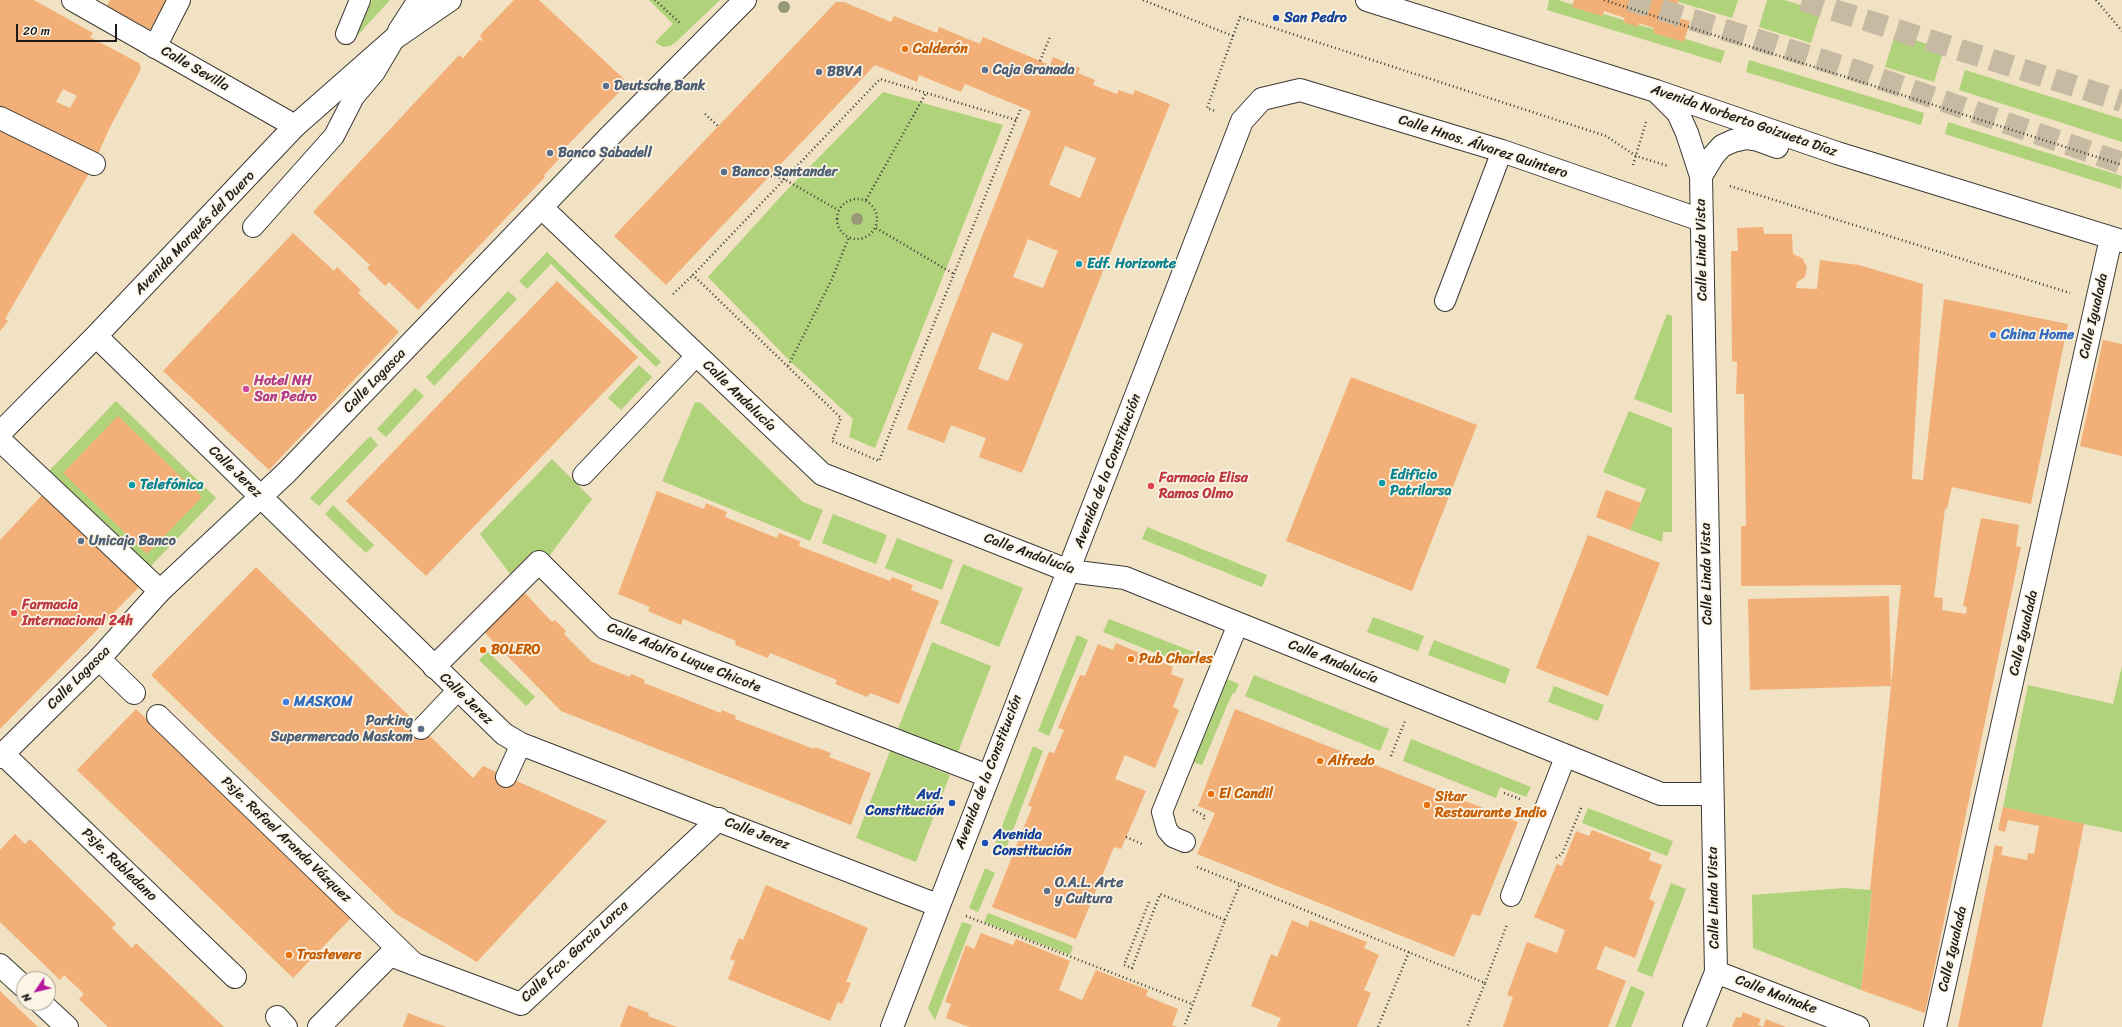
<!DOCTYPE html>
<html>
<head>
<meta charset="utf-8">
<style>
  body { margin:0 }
  #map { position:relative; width:2122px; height:1027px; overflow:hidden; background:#f0e2c3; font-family:Sriracha,sans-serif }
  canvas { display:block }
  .north { position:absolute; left:16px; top:971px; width:40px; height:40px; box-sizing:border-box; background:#fcf5e5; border:1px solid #a29e95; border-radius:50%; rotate:235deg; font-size:11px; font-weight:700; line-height:16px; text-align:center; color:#1c1c1c }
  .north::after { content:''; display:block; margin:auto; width:14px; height:18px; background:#b5179e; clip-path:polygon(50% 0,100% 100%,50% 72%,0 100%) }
  .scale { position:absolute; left:16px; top:24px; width:101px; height:18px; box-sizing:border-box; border:2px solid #1c1c1c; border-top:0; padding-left:5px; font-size:12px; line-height:14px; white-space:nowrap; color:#1c1c1c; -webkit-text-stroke:3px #fcf5e5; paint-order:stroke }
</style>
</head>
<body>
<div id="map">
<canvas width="2122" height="1027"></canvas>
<div class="north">N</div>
<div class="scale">20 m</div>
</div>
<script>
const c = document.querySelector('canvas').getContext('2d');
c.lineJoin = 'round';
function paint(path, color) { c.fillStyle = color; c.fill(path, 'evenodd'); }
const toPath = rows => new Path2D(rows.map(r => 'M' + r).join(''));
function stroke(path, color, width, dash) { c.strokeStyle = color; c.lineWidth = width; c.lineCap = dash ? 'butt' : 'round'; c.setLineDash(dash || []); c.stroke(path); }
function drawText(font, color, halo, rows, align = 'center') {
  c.font = font + ' Sriracha,sans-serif'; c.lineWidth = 3.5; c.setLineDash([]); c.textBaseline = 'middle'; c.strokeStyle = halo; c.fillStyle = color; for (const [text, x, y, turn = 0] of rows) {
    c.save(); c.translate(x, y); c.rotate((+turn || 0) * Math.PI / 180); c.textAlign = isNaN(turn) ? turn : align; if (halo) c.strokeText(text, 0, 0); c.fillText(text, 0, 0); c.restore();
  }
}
paint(toPath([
  [372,0,390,0,357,36],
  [649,0,720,0,677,41,670,46,663,47,655,42,673,24],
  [1549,0,1558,0,1725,51,1721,63,1547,10],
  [1672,0,1738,0,1732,18],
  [1767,0,1784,0,1821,11,1811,43,1759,27],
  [1895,34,1944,49,1934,82,1885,67],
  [1749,60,1924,113,1921,125,1746,72],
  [1965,70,2122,119,2122,142,1959,90],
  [883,92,1003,125,875,448,849,437,853,419,791,362,708,277,784,193],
  [1948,122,2122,176,2121,189,1945,134],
  [547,252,661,362,656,367,551,264,527,289,519,281],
  [508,291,517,299,434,386,426,377],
  [1667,314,1672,316,1672,413,1634,399],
  [639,365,652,377,621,410,608,398],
  [415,388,424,396,386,437,377,429],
  [116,401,216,498,148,569,48,472],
  [695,402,701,403,803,502,823,510,810,541,662,481],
  [1629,411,1672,428,1672,532,1663,532,1662,542,1630,530,1646,489,1603,472],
  [370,436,378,445,319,506,310,498],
  [552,459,592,499,523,591,480,534],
  [333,505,374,545,366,553,325,514],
  [833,514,887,535,876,564,822,543],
  [1147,527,1267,575,1262,587,1142,539],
  [897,538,953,560,942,590,885,568],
  [963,564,1023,588,999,647,940,623],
  [1373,617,1424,636,1418,651,1367,632],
  [1109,619,1194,652,1188,666,1103,632],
  [1077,635,1088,640,1049,736,1038,731],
  [1434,640,1510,669,1505,684,1428,655],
  [932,642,991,666,958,752,898,729],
  [487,651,535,697,526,706,479,660],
  [2122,666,2122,832,2003,807,2028,685,2113,704],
  [1254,675,1389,729,1380,751,1245,696],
  [1227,679,1239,684,1235,693,1232,694,1202,765,1192,762],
  [1554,686,1604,705,1598,721,1548,702],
  [1411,739,1531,787,1526,797,1500,787,1496,798,1403,761],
  [1033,746,1043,751,1003,856,992,852],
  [890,751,950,775,916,862,856,838],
  [1588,808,1673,841,1667,856,1582,823],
  [985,868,995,873,978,912,969,908],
  [1671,883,1686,889,1652,977,1637,971],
  [1844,888,1872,890,1861,990,1753,948,1752,895],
  [988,913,1073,946,1070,955,984,922],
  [962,922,972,925,935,1020,928,1008],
  [1631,986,1645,992,1631,1027,1615,1027]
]), '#b0d27b');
paint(toPath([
  [0,0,34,0,93,33,90,37,139,63,141,69,109,129,91,170,5,319,8,321,0,331],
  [63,89,77,96,70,108,56,102],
  [110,0,177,0,161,35,106,7],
  [514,0,539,0,624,79,623,88,562,151,564,154,544,175,545,177,418,310,389,282,385,286,367,268,370,265,313,212,459,55,463,58,479,40,483,41,480,35],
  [1574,0,1679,0,1674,17,1690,21,1684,42,1653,33,1654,28,1639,23,1638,27,1623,22,1625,18,1604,11,1602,16,1572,7],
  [836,2,844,2,891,22,894,16,937,33,939,27,980,44,983,37,1050,65,1053,57,1080,68,1078,73,1095,80,1093,85,1117,94,1119,90,1133,95,1135,90,1170,104,1022,473,979,457,986,438,951,425,944,443,907,429,1031,111,965,84,961,92,919,75,917,82,875,65,666,285,614,236],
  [1065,146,1096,158,1080,198,1049,185],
  [1028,239,1058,251,1043,288,1013,277],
  [992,332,1023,344,1008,381,978,369],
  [1763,227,1764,234,1792,234,1793,254,1802,258,1807,267,1805,277,1797,282,1796,288,1817,289,1820,260,1859,265,1923,284,1912,479,1923,480,1944,299,2068,324,2031,504,1952,487,1947,509,1945,508,1934,597,1943,598,1942,610,1966,614,1967,607,1963,606,1981,518,2019,525,2016,546,2021,547,1925,1013,1861,990,1869,921,1872,890,1870,890,1891,686,1750,690,1748,599,1889,596,1891,686,1901,585,1741,586,1741,526,1746,526,1744,394,1736,394,1737,362,1732,361,1731,251,1738,251,1737,228],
  [293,233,334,271,337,267,361,290,358,293,399,332,269,470,163,371],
  [557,281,638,357,426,576,346,501],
  [2103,340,2122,344,2122,456,2080,446],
  [1351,377,1477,425,1412,591,1286,541],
  [118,416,202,497,147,554,63,473],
  [1606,490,1641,503,1630,530,1596,517],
  [657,491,704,509,706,503,727,512,725,517,777,538,779,533,800,541,799,546,890,581,892,577,913,585,911,590,939,601,899,704,870,693,867,697,835,684,837,680,770,653,768,658,735,645,736,641,683,619,681,625,648,611,650,607,618,594],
  [44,493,142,584,0,729,0,540],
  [1588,535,1660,563,1608,696,1536,668],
  [256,567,473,778,483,766,607,821,477,962,396,914,151,675],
  [523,591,552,622,555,620,566,631,564,634,592,662,630,677,631,674,645,680,644,683,721,713,722,710,736,716,735,719,814,749,815,747,831,753,829,757,871,773,851,825,561,711,482,630],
  [1116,643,1173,667,1171,674,1184,679,1173,707,1179,710,1155,768,1125,755,1115,779,1146,791,1121,849,1114,847,1076,939,992,907,1032,807,1028,806,1049,752,1054,753,1064,730,1058,728,1080,675,1085,676,1098,644,1113,650],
  [136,709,352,917,293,978,77,770],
  [1235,709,1518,822,1480,916,1472,914,1454,957,1197,854,1215,813,1198,806],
  [2003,807,2084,824,2071,889,2042,1027,1958,1027,1995,845,2003,847,2001,855,2027,860,2028,853,2034,854,2039,826,2008,820,2005,832,1998,830],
  [1592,830,1651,853,1649,860,1662,865,1649,899,1655,902,1635,958,1605,946,1596,969,1626,981,1608,1027,1503,1027,1513,997,1507,995,1527,942,1557,953,1565,930,1534,917,1557,864,1562,866,1576,831,1589,836],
  [15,834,25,844,30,839,116,924,112,928,132,948,136,943,224,1027,108,1027,79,999,84,994,64,975,60,980,0,922,0,850],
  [766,885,868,928,846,982,851,983,842,1004,838,1002,830,1021,728,979,735,961,730,959,739,938,743,940],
  [1292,920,1308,927,1310,920,1367,942,1364,948,1379,955,1364,990,1371,993,1357,1027,1277,1027,1281,1018,1251,1006,1271,954,1277,957],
  [981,933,1013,945,1016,939,1070,961,1059,990,1082,1000,1096,970,1148,990,1146,996,1178,1009,1172,1025,1177,1027,969,1027,946,1018,951,1004,945,1002,966,945,974,949],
  [0,991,38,1027,0,1027],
  [628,1005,649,1013,648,1016,677,1027,620,1027],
  [1743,1012,1761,1019,1758,1025,1763,1027,1766,1019,1786,1027,1732,1027,1736,1017,1741,1018],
  [408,1013,434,1023,447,1027,403,1027]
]), '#f2af77');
stroke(toPath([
  [1629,0,1857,71,2122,163],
  [1802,0,2122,101]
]), '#c6baa2', 22, [22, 11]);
const service = toPath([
  [346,34,360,0],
  [253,227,334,136,354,97,375,72,391,45],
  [1445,301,1502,151],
  [583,475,697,355],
  [421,729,458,690],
  [506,777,521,744],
  [1185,842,1173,837,1167,830,1162,812,1238,624],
  [1511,896,1566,755]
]);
const pedestrian = toPath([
  [155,47,179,0],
  [0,118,94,164],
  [96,336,260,496],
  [0,433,96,336,295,126],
  [0,440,160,591],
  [99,659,134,693],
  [434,667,539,562,605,628,988,776],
  [158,716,414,964],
  [3,754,235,977],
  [277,1017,286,1027]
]);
const minor = toPath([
  [73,0,295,126,395,38,450,0],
  [1367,0,1656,91,1837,153,2122,241],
  [399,31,419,0],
  [1656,91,1678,113,1687,133,1701,176,1716,972,1694,1027],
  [1701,176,1713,156,1722,146,1733,141,1746,138,1758,140,1777,147],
  [542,208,822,474,1069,571,1125,578,1661,794,1711,794],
  [260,496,504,734,521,744,937,905],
  [0,757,99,659,160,591,287,472,609,137,745,0],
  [0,965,24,987],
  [1716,972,1858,1027],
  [41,1003,67,1027],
  [319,1027,390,955,521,1004,719,819],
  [892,1027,1242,121,1262,99,1300,90,1502,151,1701,220],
  [1935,1027,2111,238]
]);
stroke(service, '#3c3a35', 22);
stroke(pedestrian, '#3c3a35', 24);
stroke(minor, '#3c3a35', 24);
stroke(toPath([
  [655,0,680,23],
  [1143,0,1233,36,1207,108,1215,111],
  [1604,0,2122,165],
  [2096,0,2122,31],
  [1233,36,1240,17,1606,136,1636,156,1668,166],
  [1040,61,1050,37],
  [705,114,718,126],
  [1016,120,880,79,693,275,841,418,832,441,879,461,891,430,1016,120,1021,108],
  [1633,165,1646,122],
  [771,176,784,179,838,210],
  [1730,186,2070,293],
  '837 219a20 20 0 1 1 40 0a20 20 0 1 1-40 0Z',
  [866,200,926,93],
  [876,228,954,274],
  [673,294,693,275],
  [788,366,832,279,849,237],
  [1391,756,1405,721],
  [1504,793,1520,799],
  [1193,810,1205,816,1203,821],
  [1126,837,1142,844],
  [1556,858,1562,854,1582,806],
  [1197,867,1240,884],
  [1149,902,1124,965,1132,968,1160,894,1225,920,1184,1027],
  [966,916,1192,1004],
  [1225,920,1240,884,1485,983,1467,1027],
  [1485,983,1507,924],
  [1378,1027,1409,952]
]), '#3c3a35', 2.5, [1, 3]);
stroke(service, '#fff', 20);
stroke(pedestrian, '#fff', 22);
stroke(minor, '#fff', 22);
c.fillStyle = '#989879';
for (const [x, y] of [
  [784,7],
  [857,219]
]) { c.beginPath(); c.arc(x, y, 6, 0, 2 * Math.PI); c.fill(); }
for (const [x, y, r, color] of [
  [1276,18,4,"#1a4fb4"],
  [905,49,4,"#e8710a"],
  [985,70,4,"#5c6f8a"],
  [819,72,4,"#5c6f8a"],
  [606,86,4,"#5c6f8a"],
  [550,153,4,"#5c6f8a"],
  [724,172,4,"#5c6f8a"],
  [1079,264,4,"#0f9aa8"],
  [1993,335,4,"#3f7fe0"],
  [246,389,4,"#d1479c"],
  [1382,483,4,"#0f9aa8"],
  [132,485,4,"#0f9aa8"],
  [1151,486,4,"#e0444e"],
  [81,541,4,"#5c6f8a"],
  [14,613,4,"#e0444e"],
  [483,650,4,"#e8710a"],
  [1131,659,4,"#e8710a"],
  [286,702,4,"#3f7fe0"],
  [421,729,4,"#5c6f8a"],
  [1320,761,4,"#e8710a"],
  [1211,794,4,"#e8710a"],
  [952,803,4,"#1a4fb4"],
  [1427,805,4,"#e8710a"],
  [985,843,4,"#1a4fb4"],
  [1047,891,4,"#5c6f8a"],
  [289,955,4,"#e8710a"]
]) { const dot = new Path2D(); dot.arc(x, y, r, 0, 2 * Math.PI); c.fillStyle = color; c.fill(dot); stroke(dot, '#fcf5e5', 1.5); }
drawText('bold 14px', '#164399', '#fcf5e5', [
  ["San Pedro",1284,18],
  ["Avd.",944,795,"right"],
  ["Constitución",944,811,"right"],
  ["Avenida",993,835],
  ["Constitución",993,851]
], 'left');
drawText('bold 14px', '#c56008', '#fcf5e5', [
  ["Calderón",913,49],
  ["BOLERO",491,650],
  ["Pub Charles",1139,659],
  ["Alfredo",1328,761],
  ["El Candil",1219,794],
  ["Sitar",1435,797],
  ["Restaurante Indio",1435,813],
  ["Trastevere",297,955]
], 'left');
drawText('14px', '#1c1c1c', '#fcf5e5', [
  ["Calle Sevilla",195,69,30],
  ["Avenida Norberto Goizueta Díaz",1744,121,19],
  ["Calle Hnos. Álvarez Quintero",1483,147,18],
  ["Avenida Marqués del Duero",195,233,-46],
  ["Calle Linda Vista",1702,250,-91],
  ["Calle Igualada",2094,316,-77],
  ["Calle Lagasca",375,381,-46],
  ["Calle Andalucía",739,396,44],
  ["Avenida de la Constitución",1108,471,-69],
  ["Calle Jerez",235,472,44],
  ["Calle Andalucía",1029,554,20],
  ["Calle Linda Vista",1707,574,-91],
  ["Calle Igualada",2024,633,-77],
  ["Calle Adolfo Luque Chicote",684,658,22],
  ["Calle Andalucía",1333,662,22],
  ["Calle Lagasca",79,678,-45],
  ["Calle Jerez",466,699,44],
  ["Avenida de la Constitución",989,772,-69],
  ["Calle Jerez",757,834,21],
  ["Psje. Rafael Aranda Vázquez",286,840,44],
  ["Psje. Robledano",119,865,44],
  ["Calle Linda Vista",1714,898,-91],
  ["Calle Igualada",1953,949,-77],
  ["Calle Fco. Garcia Lorca",575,952,-43],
  ["Calle Mainake",1776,995,21]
]);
drawText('bold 14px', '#4e5e75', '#fcf5e5', [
  ["Caja Granada",993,70],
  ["BBVA",827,72],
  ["Deutsche Bank",614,86],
  ["Banco Sabadell",558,153],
  ["Banco Santander",732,172],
  ["Unicaja Banco",89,541],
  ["Parking",413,721,"right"],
  ["Supermercado Maskom",413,737,"right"],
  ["O.A.L. Arte",1055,883],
  ["y Cultura",1055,899]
], 'left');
drawText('bold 14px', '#0d838f', '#fcf5e5', [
  ["Edf. Horizonte",1087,264],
  ["Edificio",1390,475],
  ["Patrilarsa",1390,491],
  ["Telefónica",140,485]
], 'left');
drawText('bold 14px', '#366cbe', '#fcf5e5', [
  ["China Home",2001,335],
  ["MASKOM",294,702]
], 'left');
drawText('bold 14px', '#b23c85', '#fcf5e5', [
  ["Hotel NH",254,381],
  ["San Pedro",254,397]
], 'left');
drawText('bold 14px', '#be3a42', '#fcf5e5', [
  ["Farmacia Elisa",1159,478],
  ["Ramos Olmo",1159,494],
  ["Farmacia",22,605],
  ["Internacional 24h",22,621]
], 'left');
</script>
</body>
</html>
